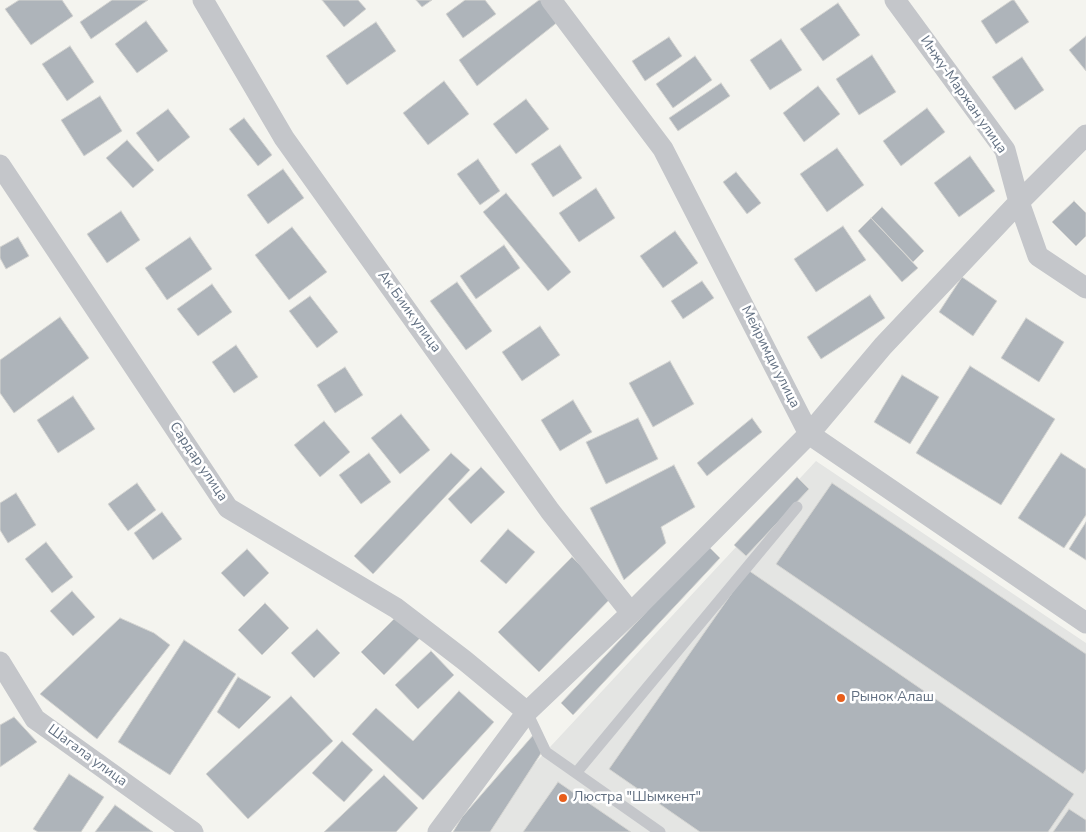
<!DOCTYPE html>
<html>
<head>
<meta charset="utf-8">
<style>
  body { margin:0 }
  canvas { display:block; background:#f4f4ef }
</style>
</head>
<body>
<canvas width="1086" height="832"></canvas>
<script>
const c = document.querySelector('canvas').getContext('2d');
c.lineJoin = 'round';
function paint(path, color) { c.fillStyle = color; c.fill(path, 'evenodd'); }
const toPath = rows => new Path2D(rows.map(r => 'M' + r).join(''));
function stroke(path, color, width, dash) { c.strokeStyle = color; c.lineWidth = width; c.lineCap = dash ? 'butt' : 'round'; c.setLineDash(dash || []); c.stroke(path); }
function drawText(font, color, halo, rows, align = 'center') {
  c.font = font + ' "Nunito Sans",sans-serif'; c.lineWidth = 5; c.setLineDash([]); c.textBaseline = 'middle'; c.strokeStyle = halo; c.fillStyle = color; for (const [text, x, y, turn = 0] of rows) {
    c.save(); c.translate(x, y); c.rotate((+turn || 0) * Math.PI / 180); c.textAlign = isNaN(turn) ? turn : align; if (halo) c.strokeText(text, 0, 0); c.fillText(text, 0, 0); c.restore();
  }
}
paint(toPath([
  [816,461,1086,643,1086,832,471,832]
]), '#e4e5e3');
const building = toPath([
  [19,0,62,0,73,16,31,45,5,9,19,0],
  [112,0,148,0,91,39,80,22,112,0],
  [322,0,358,0,366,9,344,27,322,0],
  [416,0,432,0,422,7,416,0],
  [465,0,485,0,496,14,463,38,446,14,465,0],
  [539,0,541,0,559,21,477,86,459,60,539,0],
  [1012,0,1014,0,1029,22,996,44,981,21,1012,0],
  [838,3,860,35,823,61,800,29,838,3],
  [146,21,168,51,137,73,115,44,146,21],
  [376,22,396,51,347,85,326,56,376,22],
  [1086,36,1086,71,1069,50,1086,36],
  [669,37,682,56,645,81,632,61,669,37],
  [781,39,802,70,770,90,750,60,781,39],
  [70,46,94,82,67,101,42,64,70,46],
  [872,55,896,92,859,115,836,79,872,55],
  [695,56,712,80,673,108,656,84,695,56],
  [1022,57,1044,90,1015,110,992,77,1022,57],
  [444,81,469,114,428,145,403,113,444,81],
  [721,83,730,96,678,131,669,118,721,83],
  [818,86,840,114,804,142,783,113,818,86],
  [100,96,122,131,84,156,61,120,100,96],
  [526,99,549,129,516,154,493,124,526,99],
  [927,108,945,132,901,166,883,141,927,108],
  [168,109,190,137,158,162,136,133,168,109],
  [244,118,272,155,258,166,229,129,244,118],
  [127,140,154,170,133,188,106,158,127,140],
  [560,145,582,178,553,197,531,164,560,145],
  [837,148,864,185,827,212,800,174,837,148],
  [970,156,995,191,959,217,934,183,970,156],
  [478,159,500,191,480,205,457,174,478,159],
  [283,169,304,198,268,224,247,195,283,169],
  [736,172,761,203,747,214,723,182,736,172],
  [596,188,615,218,579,242,559,213,596,188],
  [506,193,571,272,548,291,483,212,506,193],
  [1074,201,1086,213,1086,236,1076,246,1052,222,1074,201],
  [882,207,924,251,913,262,871,218,882,207],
  [121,211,140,240,107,263,87,234,121,211],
  [871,218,918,268,902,282,858,231,871,218],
  [843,226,866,260,816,292,794,259,843,226],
  [292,227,327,272,289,300,255,255,292,227],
  [675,231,698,263,663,288,640,256,675,231],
  [18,237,29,256,6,269,0,258,0,247,18,237],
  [190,237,212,269,167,300,145,268,190,237],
  [504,245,520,268,476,299,460,276,504,245],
  [962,277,997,301,973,336,939,312,962,277],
  [702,281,714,298,683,319,671,301,702,281],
  [457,282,492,331,466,350,430,301,457,282],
  [212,284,232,312,198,336,177,309,212,284],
  [870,295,885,318,821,359,807,337,870,295],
  [310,296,338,332,317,348,289,311,310,296],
  [60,317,89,358,14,413,0,393,0,360,60,317],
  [1026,318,1064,342,1039,382,1001,358,1026,318],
  [540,326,560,355,522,381,502,352,540,326],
  [236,345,258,377,234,393,212,362,236,345],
  [670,361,694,404,653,427,629,383,670,361],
  [970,366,1055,419,1001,505,916,453,970,366],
  [345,367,363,395,335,413,317,385,345,367],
  [902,375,939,397,910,444,874,422,902,375],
  [73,396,95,429,58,453,37,420,73,396],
  [573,400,592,432,560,451,541,420,573,400],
  [401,414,430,450,400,474,371,438,401,414],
  [638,418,658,459,606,484,586,442,638,418],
  [752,418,762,432,707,476,697,463,752,418],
  [324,421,350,452,320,477,294,445,324,421],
  [369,453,391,482,361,504,339,475,369,453],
  [451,453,470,470,373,574,354,556,451,453],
  [1061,453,1086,469,1086,515,1064,548,1018,518,1061,453],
  [674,465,695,507,661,527,666,543,624,580,590,508,674,465],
  [481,467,505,492,471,524,448,499,481,467],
  [797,477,809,489,746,556,734,545,797,477],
  [137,483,156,510,128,531,108,504,137,483],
  [832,483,1086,654,1086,769,1083,774,776,564,832,483],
  [16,493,36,525,8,543,0,530,0,503,16,493],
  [162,512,182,539,153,560,134,533,162,512],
  [1086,522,1086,560,1069,549,1086,522],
  [508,529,535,552,506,584,480,561,508,529],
  [46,542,73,577,52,593,25,559,46,542],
  [708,546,720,558,573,715,561,703,708,546],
  [247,549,269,573,244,597,221,573,247,549],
  [572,557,613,596,539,672,498,632,572,557],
  [748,570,1074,794,1048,832,700,832,609,769,748,570],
  [72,591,95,617,73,636,50,611,72,591],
  [265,603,289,628,262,655,238,630,265,603],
  [400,613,423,635,384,675,361,652,400,613],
  [120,618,154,633,170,645,97,739,40,694,120,618],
  [317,629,340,653,314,678,291,653,317,629],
  [184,640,236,674,170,775,118,742,184,640],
  [431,651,454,675,418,709,395,685,431,651],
  [238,677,271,697,239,729,217,712,238,677],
  [459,691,494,722,423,800,352,734,376,708,413,741,459,691],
  [291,696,333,741,248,819,206,774,291,696],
  [14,717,37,742,0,767,0,725,14,717],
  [535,733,547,744,490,832,453,832,462,817,535,733],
  [342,741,373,770,344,802,312,773,342,741],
  [69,774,104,797,81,832,38,832,33,829,69,774],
  [384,775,418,808,396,832,324,832,384,775],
  [558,782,631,832,523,832,558,782],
  [115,805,153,832,95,832,115,805],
  [1069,809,1086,820,1086,832,1053,832,1069,809]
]);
paint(building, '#aeb4ba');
stroke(building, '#d5d5d2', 1);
stroke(toPath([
  [527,712,546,752,660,832],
  [576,773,797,507]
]), '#c4c6ca', 11);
stroke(toPath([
  [203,0,284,138,550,511,631,613],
  [551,0,663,149,809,434,1086,623],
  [895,0,1005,150,1019,202,1038,256,1086,288],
  [0,165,228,508,396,608,464,660,527,712],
  [0,662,35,719,193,832],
  [438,832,527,712,631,613,809,434,883,346,1019,202,1086,135]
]), '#c4c6ca', 21);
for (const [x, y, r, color] of [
  [841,698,5,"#e85e1b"],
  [563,798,5,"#e85e1b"]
]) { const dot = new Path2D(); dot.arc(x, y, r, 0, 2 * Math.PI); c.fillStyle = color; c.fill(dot); stroke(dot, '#fff', 2); }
drawText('14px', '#627082', '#fff', [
  ["Инжу-Маржан улица",963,95,55],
  ["Ак Биик улица",409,312,54],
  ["Мейримди улица",770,357,63],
  ["Сардар улица",198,462,56],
  ["Шагала улица",87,756,36]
]);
drawText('14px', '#627082', '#fff', [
  ["Рынок Алаш",851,698],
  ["Люстра \"Шымкент\"",573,798]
], 'left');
</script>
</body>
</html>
